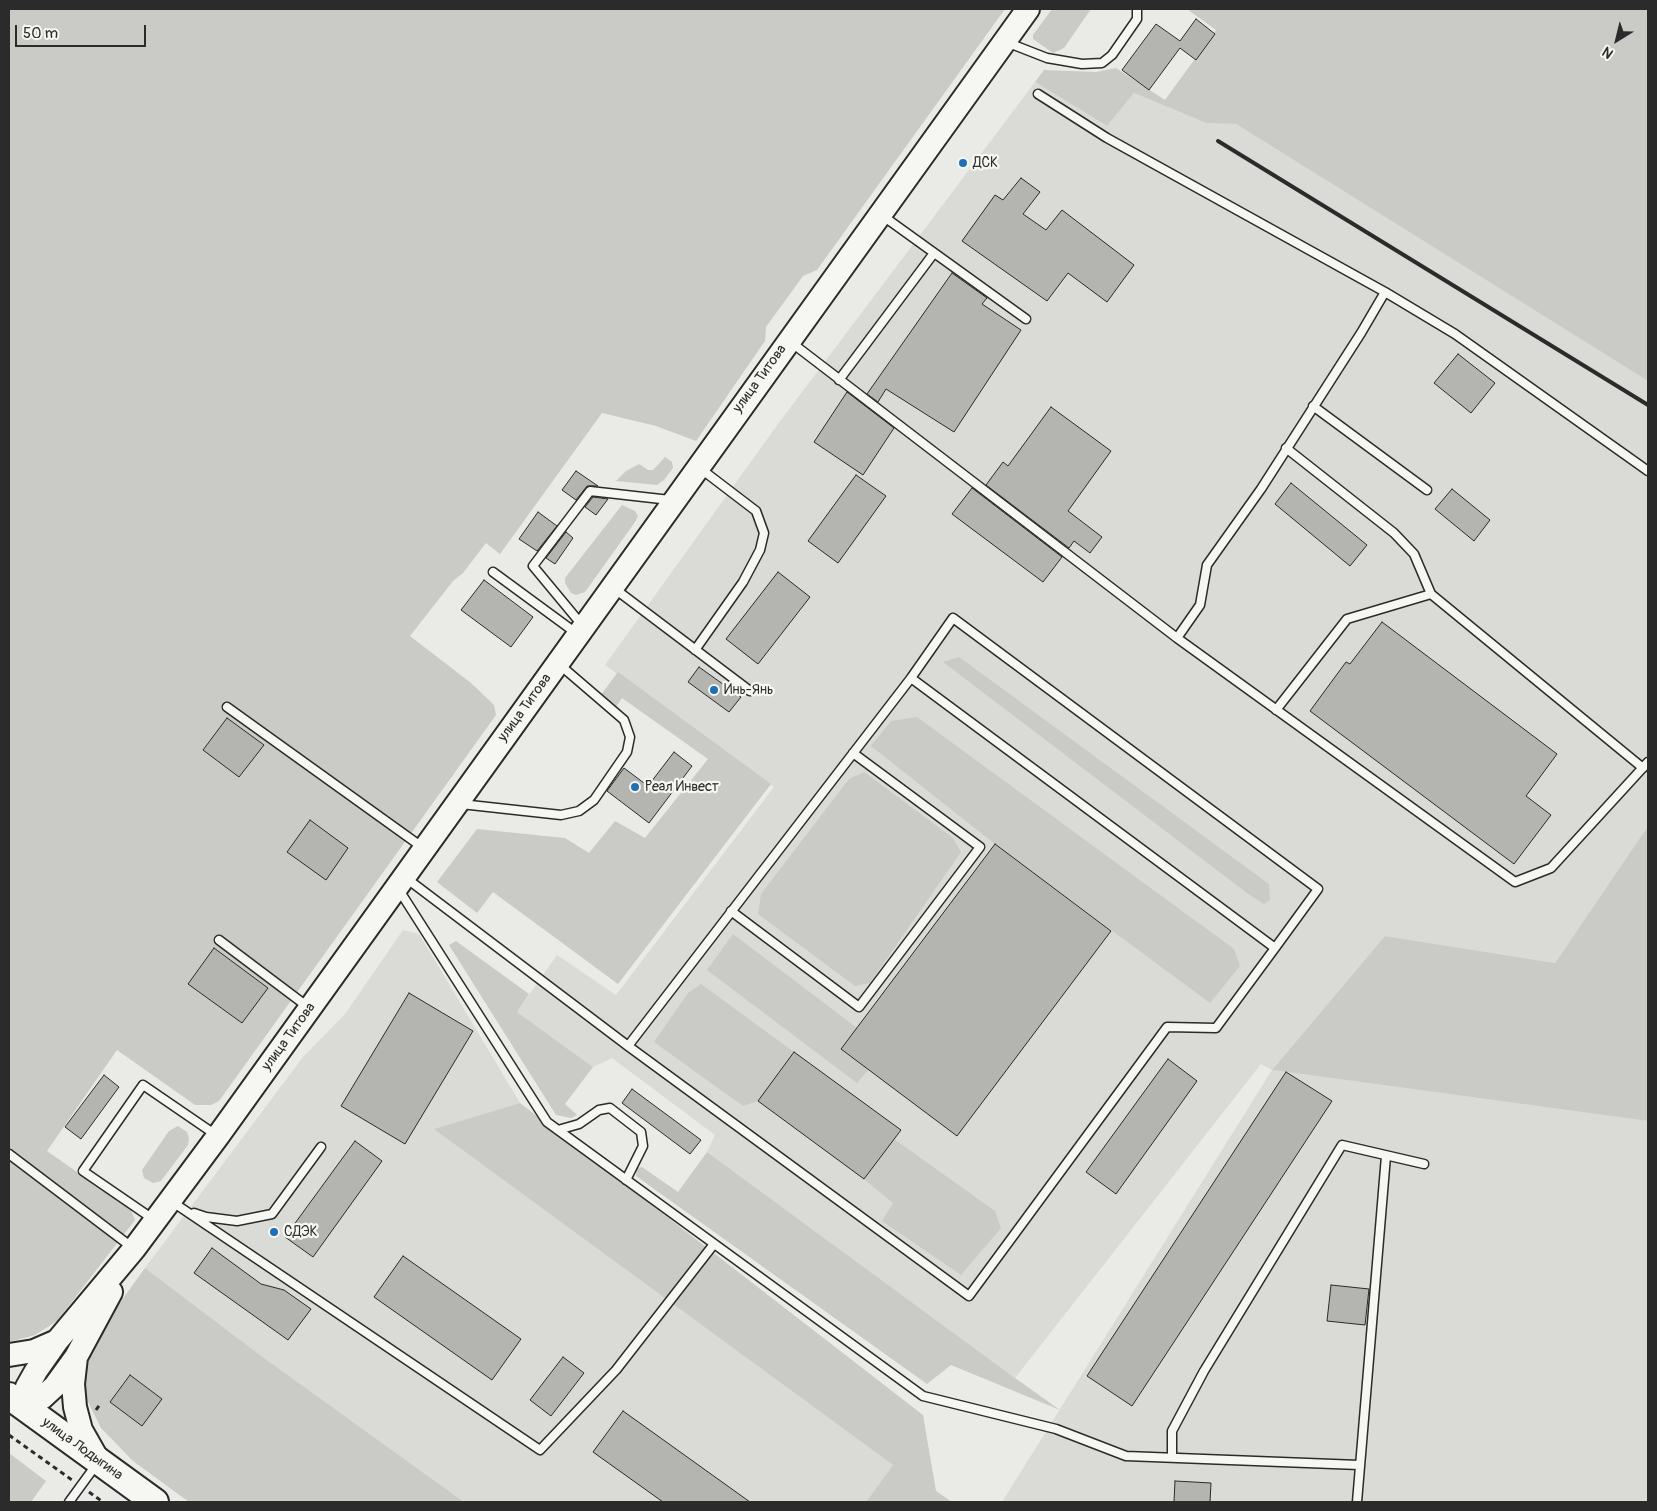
<!DOCTYPE html>
<html>
<head>
<meta charset="utf-8">
<style>
  body { margin:0 }
  #map { position:relative; width:1657px; height:1511px; overflow:hidden; background:#eaeae6; font-family:Pangolin,sans-serif }
  canvas { display:block }
  .frame { position:absolute; inset:0; border:10px solid #2b2b2b; pointer-events:none }
  .north { position:absolute; left:1592px; top:15px; width:50px; height:50px; -webkit-text-stroke:4px #f6f6f2; paint-order:stroke; rotate:216deg; font-size:14px; font-weight:700; line-height:20px; text-align:center; color:#2b2b2b }
  .north::after { content:''; display:block; margin:auto; width:18px; height:22px; background:#2b2b2b; clip-path:polygon(50% 0,100% 100%,50% 72%,0 100%) }
  .scale { position:absolute; left:15px; top:25px; width:131px; height:22px; box-sizing:border-box; border:2px solid #2b2b2b; border-top:0; padding-left:6px; font-size:15px; line-height:18px; white-space:nowrap; color:#2b2b2b; -webkit-text-stroke:4px #f6f6f2; paint-order:stroke }
</style>
</head>
<body>
<div id="map">
<canvas width="1657" height="1511"></canvas>
<div class="frame"></div>
<div class="north">N</div>
<div class="scale">50 m</div>
</div>
<script>
const c = document.querySelector('canvas').getContext('2d');
c.lineJoin = 'round';
function paint(path, color) { c.fillStyle = color; c.fill(path, 'evenodd'); }
const toPath = rows => new Path2D(rows.map(r => 'M' + r).join(''));
function stroke(path, color, width, dash) { c.strokeStyle = color; c.lineWidth = width; c.lineCap = dash ? 'butt' : 'round'; c.setLineDash(dash || []); c.stroke(path); }
function drawText(font, color, halo, rows, align = 'center') {
  c.font = font + ' Pangolin,sans-serif'; c.lineWidth = 4.5; c.setLineDash([]); c.textBaseline = 'middle'; c.strokeStyle = halo; c.fillStyle = color; for (const [text, x, y, turn = 0] of rows) {
    c.save(); c.translate(x, y); c.rotate((+turn || 0) * Math.PI / 180); c.textAlign = isNaN(turn) ? turn : align; if (halo) c.strokeText(text, 0, 0); c.fillText(text, 0, 0); c.restore();
  }
}
paint(toPath([
  [1035,82,1107,126,1134,93,1206,123,1236,124,1648,381,1648,826,1555,963,1385,936,1272,1070,1648,1121,1648,1502,1002,1502,1272,1070,1261,1064,1015,1378,707,1152,715,1135,612,1058,593,1067,517,1012,557,955,616,995,774,787,605,665,778,424],
  [403,930,419,934,520,1103,435,1129,893,1465,866,1502,464,1502,260,1355,145,1268,303,1057,345,1014]
]), '#dadad6');
paint(toPath([
  [9,9,1005,9,817,270,803,276,766,327,765,341,696,441,656,426,602,413,500,554,486,543,463,573,453,581,410,636,471,683,494,705,496,715,219,1101,211,1105,195,1105,117,1050,47,1151,131,1210,135,1220,57,1321,35,1335,13,1341,9,1341],
  [1052,9,1091,9,1064,48,1053,53,1033,39,1033,35],
  [1187,9,1648,9,1648,381,1236,124,1206,123,1134,93,1107,126,1035,82,1044,70,1096,72,1116,68,1165,100,1216,30],
  [665,457,672,462,673,468,664,480,657,485,616,481,626,471,639,464,648,470,653,470],
  [622,505,635,511,638,516,635,522,585,592,576,595,571,593,565,583,565,578],
  [959,657,1269,884,1270,900,1264,904,1247,893,943,662],
  [618,672,771,784,618,984,493,892,477,913,437,882,477,829,565,838,589,853,615,821,645,838,708,759,622,698,616,707,600,696],
  [917,717,1234,949,1240,966,1210,1003,995,844,871,746,891,721],
  [864,772,953,838,961,852,870,983,855,986,758,914,761,894,849,779],
  [1648,826,1648,1121,1272,1070,1385,936,1555,963],
  [733,934,857,1028,869,1069,857,1083,707,970],
  [456,941,529,994,517,1012,593,1067,565,1104,577,1115,571,1118,556,1115,449,945],
  [701,984,794,1052,758,1101,743,1106,654,1042,688,993],
  [520,1103,923,1415,936,1491,952,1502,866,1502,893,1465,434,1129],
  [178,1126,187,1132,189,1138,188,1145,161,1181,153,1183,144,1178,142,1170,169,1131],
  [894,1139,995,1211,1001,1228,961,1275,882,1221,893,1203,864,1179],
  [707,1152,1015,1378,1060,1410,951,1365,927,1384,636,1176,637,1168,642,1167,678,1192],
  [145,1268,260,1355,464,1502,189,1502,133,1461,101,1428,87,1400,85,1381,87,1359,106,1322],
  [9,1453,46,1481,31,1502,9,1502]
]), '#cacac7');
const building = toPath([
  [1196,19,1215,34,1196,60,1180,48,1149,90,1122,70,1156,24,1180,41,1196,19],
  [1021,178,1040,192,1023,214,1046,230,1062,210,1134,265,1107,302,1068,273,1047,301,962,241,995,195,1003,200,1021,178],
  [952,273,987,298,982,304,1021,330,954,432,886,389,878,402,867,394,952,273],
  [1458,354,1495,383,1471,413,1434,383,1458,354],
  [847,392,894,428,863,475,814,442,847,392],
  [1051,407,1111,451,1068,511,1102,537,1090,553,1074,541,1069,548,986,485,1003,462,1008,466,1051,407],
  [576,471,598,486,587,486,576,500,562,490,576,471],
  [856,475,886,496,838,563,808,541,856,475],
  [1291,483,1367,545,1350,566,1275,504,1291,483],
  [972,488,1062,557,1043,582,952,514,972,488],
  [1452,489,1490,520,1474,541,1435,509,1452,489],
  [593,497,608,499,596,515,585,507,593,497],
  [538,512,557,526,537,551,519,539,538,512],
  [566,532,573,538,555,564,546,558,566,532],
  [778,572,810,597,758,664,726,639,778,572],
  [484,580,533,617,511,647,461,610,484,580],
  [1382,622,1557,754,1526,796,1551,815,1514,864,1310,711,1346,662,1350,664,1382,622],
  [699,667,741,697,729,712,688,682,699,667],
  [227,718,264,745,239,777,203,750,227,718],
  [674,752,692,766,649,823,607,791,624,768,648,786,674,752],
  [310,820,348,848,326,880,287,852,310,820],
  [995,844,1111,931,957,1136,841,1049,995,844],
  [214,948,268,988,242,1023,188,984,214,948],
  [409,993,473,1031,405,1144,341,1106,409,993],
  [794,1052,901,1130,864,1179,758,1101,794,1052],
  [1168,1059,1197,1081,1116,1194,1086,1172,1168,1059],
  [1286,1072,1332,1101,1132,1406,1087,1376,1286,1072],
  [104,1075,119,1087,81,1139,65,1127,104,1075],
  [632,1089,701,1140,690,1154,622,1103,632,1089],
  [355,1141,382,1161,313,1257,285,1237,355,1141],
  [212,1248,261,1284,284,1290,311,1309,288,1340,194,1273,212,1248],
  [403,1256,521,1339,492,1380,374,1297,403,1256],
  [1331,1285,1369,1289,1365,1325,1327,1321,1331,1285],
  [563,1357,584,1373,551,1416,530,1400,563,1357],
  [130,1375,162,1399,142,1426,110,1402,130,1375],
  [623,1411,750,1502,663,1502,593,1452,623,1411],
  [1175,1481,1211,1483,1210,1502,1174,1502,1175,1481]
]);
paint(building, '#b4b4b1');
stroke(building, '#2b2b2b', 1);
const lane = toPath([
  [1006,42,1047,58,1082,64,1102,63,1112,55,1137,19,1137,9],
  [1038,94,1107,138,1385,292,1455,334,1648,471],
  [883,216,1026,319],
  [792,343,1177,638,1515,882,1551,868,1648,762],
  [839,380,934,253],
  [1313,406,1427,490],
  [1286,448,1394,533,1414,554,1431,594,1643,768],
  [493,572,576,633],
  [615,589,750,691],
  [582,625,533,566,590,491,670,500],
  [1177,638,1200,605,1207,565,1261,489,1361,333,1385,292],
  [695,650,743,582,760,550,764,533,756,511,701,469],
  [227,707,422,847],
  [1276,710,1347,619,1431,594],
  [461,804,561,815,579,811,594,800,627,752,630,737,624,720,560,665],
  [406,878,628,1046,969,1296,1167,1027,1216,1028,1275,948,911,678],
  [399,890,547,1122,923,1396,1056,1429,1126,1456,1359,1465],
  [731,911,859,1007,980,847,853,753],
  [219,940,308,1007],
  [628,1046,911,678,953,618,1318,889,1275,948],
  [558,1130,579,1124,599,1110,610,1108,641,1132,643,1146,626,1180],
  [9,1154,133,1248],
  [171,1201,540,1450,616,1370,714,1244],
  [194,1213,206,1217,237,1221,272,1214,321,1147],
  [153,1219,83,1171,143,1085,216,1135],
  [1172,1457,1172,1431,1204,1371,1342,1145,1424,1164],
  [69,1502,96,1465],
  [1357,1502,1386,1156]
]);
const secondary = toPath([
  [9,1355,34,1351,57,1341],
  [76,1357,73,1384,75,1407,81,1430,98,1460],
  [22,1405,27,1387,36,1371,57,1341,134,1249,218,1136,1028,9],
  [22,1405,42,1398,55,1386,76,1357,111,1292]
]);
const primary = toPath([
  [9,1396,155,1502]
]);
stroke(lane, '#2b2b2b', 11);
stroke(secondary, '#2b2b2b', 26);
stroke(primary, '#2b2b2b', 30);
stroke(toPath([
  [96,1410,101,1403],
  [9,1435,72,1480],
  [89,1492,103,1502]
]), '#2b2b2b', 3, [5, 4]);
stroke(lane, '#f6f6f2', 8);
stroke(secondary, '#f6f6f2', 22);
stroke(primary, '#f6f6f2', 26);
stroke(toPath([
  [1218,141,1648,405]
]), '#2b2b2b', 4);
for (const [x, y, r, color] of [
  [963,163,5,"#1f6fb2"],
  [714,690,5,"#1f6fb2"],
  [635,787,5,"#1f6fb2"],
  [274,1232,5,"#1f6fb2"]
]) { const dot = new Path2D(); dot.arc(x, y, r, 0, 2 * Math.PI); c.fillStyle = color; c.fill(dot); stroke(dot, '#f6f6f2', 2); }
drawText('14px', '#2b2b2b', '#f6f6f2', [
  ["ДСК",973,163],
  ["Инь-Янь",724,690],
  ["Реал Инвест",645,787],
  ["СДЭК",284,1232]
], 'left');
drawText('14px', '#2b2b2b', '#f6f6f2', [
  ["улица Титова",760,379,-54],
  ["улица Титова",525,708,-54],
  ["улица Титова",289,1037,-54],
  ["улица Лодыгина",82,1449,36]
]);
</script>
</body>
</html>
